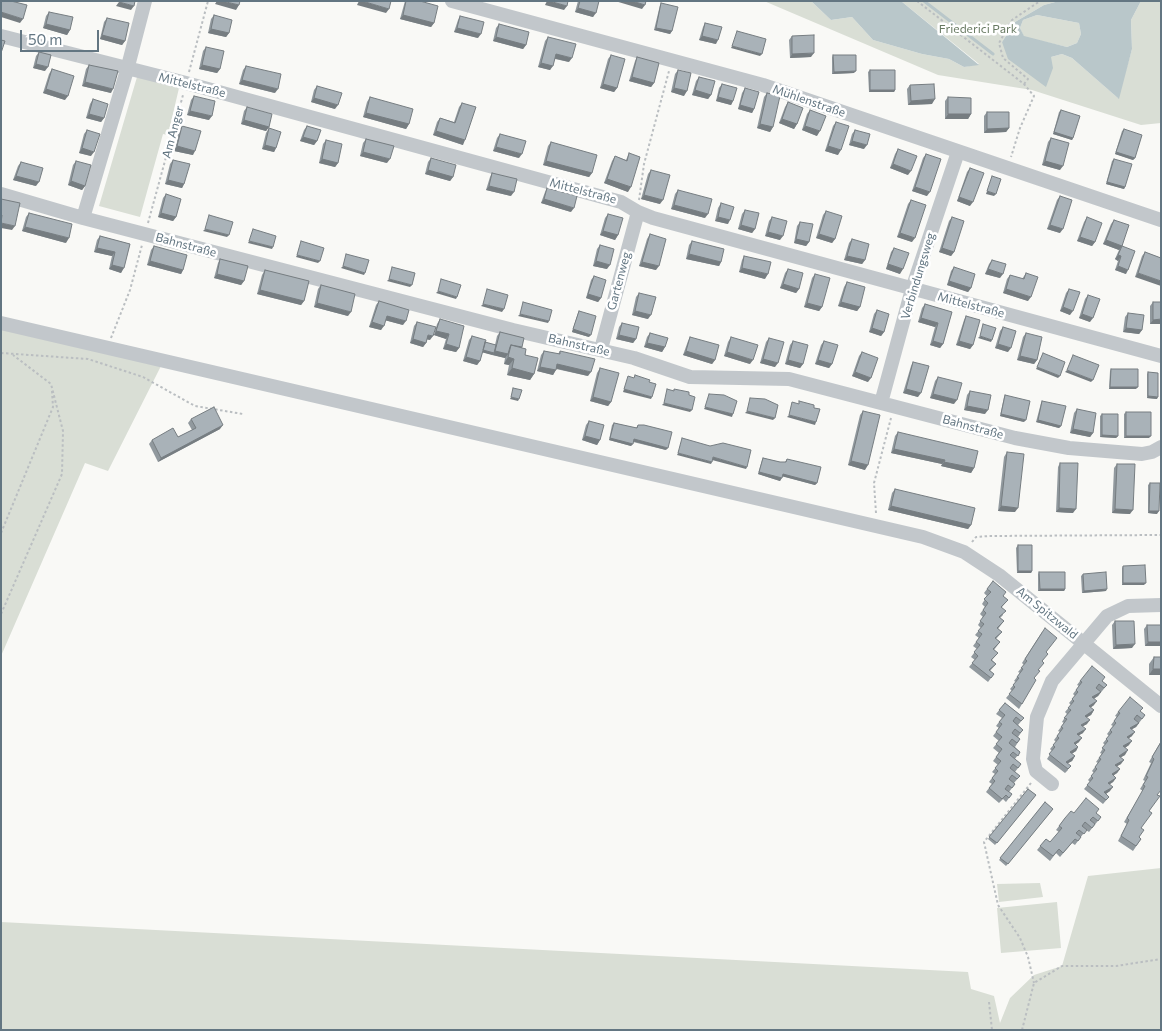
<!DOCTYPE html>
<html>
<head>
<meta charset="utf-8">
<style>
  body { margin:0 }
  #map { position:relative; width:1162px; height:1031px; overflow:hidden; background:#f9f9f6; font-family:Commissioner,sans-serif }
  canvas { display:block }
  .frame { position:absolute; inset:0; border:2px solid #637682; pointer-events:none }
  .scale { position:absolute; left:20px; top:30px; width:79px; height:22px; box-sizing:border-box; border:2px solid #637682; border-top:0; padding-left:6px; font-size:15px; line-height:18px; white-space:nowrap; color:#637682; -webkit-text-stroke:4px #fff; paint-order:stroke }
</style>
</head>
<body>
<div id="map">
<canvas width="1162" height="1031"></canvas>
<div class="frame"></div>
<div class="scale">50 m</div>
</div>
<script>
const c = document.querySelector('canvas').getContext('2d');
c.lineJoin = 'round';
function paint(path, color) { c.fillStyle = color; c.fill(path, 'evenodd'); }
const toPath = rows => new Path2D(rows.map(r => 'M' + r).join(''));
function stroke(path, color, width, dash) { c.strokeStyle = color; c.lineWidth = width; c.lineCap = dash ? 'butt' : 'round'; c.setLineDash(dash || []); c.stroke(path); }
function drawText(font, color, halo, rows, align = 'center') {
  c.font = font + ' Commissioner,sans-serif'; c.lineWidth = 5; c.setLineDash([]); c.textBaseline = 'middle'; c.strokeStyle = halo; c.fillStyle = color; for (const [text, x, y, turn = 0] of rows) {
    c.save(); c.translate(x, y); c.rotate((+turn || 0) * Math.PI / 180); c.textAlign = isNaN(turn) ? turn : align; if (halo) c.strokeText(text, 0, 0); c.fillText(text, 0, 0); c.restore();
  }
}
paint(toPath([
  [764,1,811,1,831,20,852,17,873,40,922,54,949,59,964,67,979,64,901,1,1059,1,1044,5,1015,22,1002,42,1051,57,1062,54,1072,58,1118,98,1132,49,1131,20,1141,1,1161,1,1161,123,1141,125,1032,90,938,75],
  [1037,15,1079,23,1081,34,1077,43,1067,47,1024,37,1020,28,1023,20],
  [137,77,179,88,168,135,163,134,140,217,99,206],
  [1,329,161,366,108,471,85,463,1,656],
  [1161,868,1161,1030,1,1030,1,922,968,972,971,989,994,996,1000,1023,1010,998,1034,975,1062,966,1088,876],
  [1040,883,1043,897,999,902,997,884],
  [1057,902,1061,948,1001,953,997,908]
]), '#d9ded5');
paint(toPath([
  [811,1,901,1,979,65,964,67,949,59,922,54,873,40,852,17,831,20],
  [1059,1,1141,1,1131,20,1132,49,1119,99,1072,58,1062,54,1051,57,1053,68,1046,87,1008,59,1002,42,1015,22,1044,5],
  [1037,15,1079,23,1081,34,1077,43,1067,47,1024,36,1020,28,1023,20]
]), '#b9c7ca');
stroke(toPath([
  [924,1,993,54]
]), '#b9c7ca', 3);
stroke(toPath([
  [917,1,1024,84,1034,96,1020,128,1011,157],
  [189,72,208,1],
  [1024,84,1028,79,1003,58,999,43,1012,20,1040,1],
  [639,200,644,164,669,71],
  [148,223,183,95],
  [111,338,130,290,142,245],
  [1,353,88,359,143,377,195,406,243,414],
  [876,513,874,483,891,418],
  [1,533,53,407,52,391],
  [972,542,976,537,989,536,1161,535],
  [1,614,62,474,63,431,51,384,13,355],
  [1031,783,984,842,998,905,1020,938,1028,957,1034,983],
  [989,1002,992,1030],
  [1022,1030,1034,983,1062,966,1116,966,1161,959]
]), '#babec1', 2, [2.5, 2.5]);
stroke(toPath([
  [452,1,763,85,1161,220],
  [1,36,186,83,621,202,638,212,653,218,1161,356],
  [1,194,83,218,513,330,634,358,690,377,789,379,1015,438,1069,448,1142,454,1152,452,1161,447],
  [83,218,127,70,145,1],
  [1,323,923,537,964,552,999,575,1161,706],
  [601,349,638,212],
  [881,403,912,289,958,152],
  [1052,784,1036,771,1033,759,1037,717,1052,681,1107,616,1128,606,1161,605]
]), '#c2c7cb', 14);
paint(toPath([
  [405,1,420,1,434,23,431,27,400,19],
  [578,1,599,1,593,17,575,12],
  [661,3,672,31,670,34,654,30,660,5],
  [49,12,70,30,67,35,43,28,46,16],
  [214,15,229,33,226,37,208,33,211,19],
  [460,16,478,38,454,32,458,20],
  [107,18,125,41,122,45,100,39,104,22],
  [705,23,716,44,699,40,703,27],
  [499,24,526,45,523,49,493,41,496,28],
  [792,36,811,57,790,58,789,40],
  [548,37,569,62,555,59,550,70,538,67,545,41],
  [206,47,220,69,217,73,199,69,203,51],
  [39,52,45,71,33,68,36,56],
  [611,55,617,88,614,92,600,88,608,59],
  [833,55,854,73,832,74,832,57],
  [637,57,654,83,651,87,629,81,635,61],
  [89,65,111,93,82,86,86,69],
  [246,66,275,93,239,84,243,70],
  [52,69,65,100,43,93,49,74],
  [678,70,684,96,671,92,675,74],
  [870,70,895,90,894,92,869,92,868,72],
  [699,77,711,95,708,99,692,95,696,81],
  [722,84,733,101,731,105,716,101,719,88],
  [910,85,932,104,908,105,907,89],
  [317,86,335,109,311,102,314,90],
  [745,88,754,109,752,113,738,109,742,93],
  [767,93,773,127,770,132,757,128,764,97],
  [194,96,209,120,187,115,191,100],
  [370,97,409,124,406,129,363,117,367,102],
  [948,97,971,114,968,119,945,119,945,101],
  [93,99,104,118,101,122,86,118,90,104],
  [788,102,797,124,794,129,779,123,785,107],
  [462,103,463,145,433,135,437,122,440,118,454,122,459,107],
  [247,107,269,127,266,131,241,124,244,111],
  [810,110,817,136,802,130,807,114],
  [1061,110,1073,138,1072,140,1053,134,1059,112],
  [987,112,1009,128,1006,132,984,133,984,116],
  [836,122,838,155,825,151,833,126],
  [182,126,193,155,174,151,179,130],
  [307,126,317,141,314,145,300,141,304,130],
  [269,128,276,148,274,152,262,149,266,133],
  [1124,129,1135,158,1133,160,1115,154,1122,131],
  [87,130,91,156,79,153,84,134],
  [855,130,864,149,849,145,852,134],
  [500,134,519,158,493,151,497,138],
  [1051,138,1060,170,1042,165,1048,142],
  [366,139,387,163,360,156,363,143],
  [326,140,338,163,335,167,319,163,323,144],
  [551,142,592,173,589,177,543,165,548,146],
  [898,149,908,175,890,168,895,154],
  [629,153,628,192,604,183,612,161,615,156,626,160],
  [926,154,927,196,912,191,923,158],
  [431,158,453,177,450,181,425,174,428,162],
  [1114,159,1125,187,1124,189,1106,184,1112,161],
  [173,160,184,184,182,188,165,184,170,164],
  [76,161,85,186,82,190,68,185,73,165],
  [21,162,36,186,13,180,18,166],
  [970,168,970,206,957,201,967,172],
  [651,170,660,204,641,199,648,174],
  [492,173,511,196,486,190,490,177],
  [547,188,571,212,541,203,545,192],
  [678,190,705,218,671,209,675,194],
  [166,194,176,217,173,221,158,217,163,198],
  [1060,196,1060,233,1047,229,1057,200],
  [911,200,912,242,897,237,908,204],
  [721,203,728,224,715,221,718,208],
  [745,210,755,229,752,233,738,229,742,214],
  [826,211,835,239,832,243,816,238,823,215],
  [29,213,66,243,22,231,26,217],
  [608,214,618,235,615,240,600,235,605,218],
  [772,217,780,240,765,236,769,221],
  [952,217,954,252,951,256,939,252,949,221],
  [1087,217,1095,242,1092,246,1077,241,1084,222],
  [1114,220,1122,246,1126,274,1115,270,1118,261,1115,259,1119,250,1103,244,1111,224],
  [800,222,809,242,806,246,794,243,797,226],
  [650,234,656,270,639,266,647,239],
  [100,236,130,244,121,273,109,269,112,256,94,252,97,240],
  [852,239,865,260,862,264,844,260,849,243],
  [692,241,721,262,719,266,686,259,689,245],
  [600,245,607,269,593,266,597,249],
  [154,246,183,270,181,274,147,265,151,250],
  [894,248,900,274,886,269,891,252],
  [1145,252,1161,258,1135,277,1142,256],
  [744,256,765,279,739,272,742,260],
  [220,259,244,281,241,285,214,278,218,263],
  [992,260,1000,278,985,274,989,264],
  [954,267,971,288,968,292,947,285,951,271],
  [788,269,799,289,796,293,780,288,785,273],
  [265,270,304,301,301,305,257,294,262,275],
  [1026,273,1028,301,1003,293,1007,279,1010,275,1022,279],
  [815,274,822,307,819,311,804,307,812,278],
  [594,276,601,298,598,302,586,298,591,280],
  [847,282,860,307,857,311,838,306,844,287],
  [321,285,348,316,314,307,318,289],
  [1069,289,1070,315,1060,311,1066,293],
  [639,293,648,319,632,315,636,297],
  [1088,295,1090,322,1079,318,1085,299],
  [379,301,403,325,385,320,381,330,369,327,376,305],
  [1153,302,1161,324,1150,324,1150,306],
  [925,304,952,312,943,344,940,348,930,345,935,327,918,322,922,308],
  [877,310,884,332,881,336,869,332,874,314],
  [579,311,589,337,572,332,578,313],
  [1128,313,1142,330,1139,334,1123,332,1125,317],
  [966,316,973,345,970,349,956,345,964,320],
  [440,319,459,348,456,352,443,349,446,339,434,335,437,324],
  [417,322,430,340,427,339,426,343,423,347,410,343,414,326],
  [622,323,636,339,633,343,616,339,619,327],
  [1003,327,1008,352,995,348,1000,331],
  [500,332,522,347,534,374,530,380,507,375,509,365,504,364,505,358,482,352,480,361,477,365,463,361,469,340,472,336,485,342,495,345,497,336],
  [650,333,665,347,662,352,644,347,647,337],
  [1026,333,1037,360,1034,364,1017,360,1023,337],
  [690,337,715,360,712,364,683,355,688,341],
  [731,337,750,364,724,356,728,342],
  [769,338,775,367,760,363,766,342],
  [793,341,803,364,800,368,785,364,790,345],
  [824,341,832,364,829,368,815,364,821,345],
  [544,351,558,354,560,351,588,376,556,369,553,375,537,371,541,355],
  [862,352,868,382,852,376,859,356],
  [913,362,918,397,903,393,911,366],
  [600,368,611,402,608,406,590,401,597,373],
  [1111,369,1136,389,1109,389,1110,371],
  [1148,372,1157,399,1147,398,1147,374],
  [938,377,954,404,930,398,935,381],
  [970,391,985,414,964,410,967,395],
  [1005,395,1024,422,1000,416,1004,397],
  [1042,401,1061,426,1059,428,1036,422,1041,403],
  [1077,409,1093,433,1090,437,1070,433,1074,413],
  [863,411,865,470,848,465,860,415],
  [1126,412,1149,438,1124,438,1124,414],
  [1102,414,1118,436,1116,438,1100,437,1100,416],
  [191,419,220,429,158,462,149,444,152,440,178,437,192,430,188,423],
  [589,421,600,440,597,445,582,440,586,425],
  [614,423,636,428,638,425,666,450,633,442,631,446,609,440,612,425],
  [898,432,974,468,971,473,941,466,942,464,891,453,895,436],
  [1007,452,1015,512,998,511,1004,457],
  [763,458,780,462,785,462,787,459,817,483,815,485,782,476,780,481,758,474,762,460],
  [1060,463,1073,513,1056,512,1058,467],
  [1117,464,1130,514,1112,513,1114,468],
  [1150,483,1157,514,1148,513,1148,485],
  [895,489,971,525,968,529,888,510,892,493],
  [1018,545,1032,571,1031,573,1017,573,1016,548],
  [1123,566,1144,585,1122,585,1122,568],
  [1039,572,1065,589,1064,591,1038,591,1038,574],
  [1083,574,1106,591,1082,593,1081,576],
  [993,581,1003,596,1008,600,1002,607,1003,615,1000,618,1004,621,998,629,1002,632,996,639,1000,642,994,650,998,653,992,660,996,664,990,671,994,674,988,682,969,667,975,660,971,657,977,649,973,646,979,638,975,635,981,628,978,625,983,617,980,614,985,607,982,604,987,596,984,593],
  [1115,621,1132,648,1113,649,1112,625],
  [1147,625,1161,625,1161,646,1145,646,1144,629],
  [1042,632,1046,653,1022,704,1019,709,1006,698,1012,691,1010,689,1016,682,1014,681,1020,673,1018,672,1024,665,1022,663],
  [1154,657,1161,657,1161,675,1149,675,1149,664],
  [1080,681,1102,681,1107,685,1098,696,1094,699,1094,705,1090,708,1094,710,1091,715,1087,717,1087,724,1083,726,1083,733,1079,735,1079,742,1075,745,1078,747,1076,751,1071,754,1075,756,1072,761,1068,763,1068,770,1065,773,1047,759,1052,751,1050,749,1056,742,1054,740,1060,732,1058,731,1064,723,1062,722,1067,714,1065,712,1071,705,1069,703,1075,696,1073,694,1079,686,1077,685],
  [1005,703,1024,718,1018,725,1023,730,1018,737,1020,739,1015,747,1020,752,1015,759,1021,764,1015,772,1020,776,1014,783,1015,784,1009,792,1012,794,1006,802,1003,799,999,803,986,792,992,784,989,782,995,774,992,772,998,765,993,761,999,753,993,748,999,741,993,736,999,728,996,726,1002,718,996,714],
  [1118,712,1140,712,1145,715,1136,727,1132,729,1132,736,1128,739,1129,745,1125,748,1125,755,1121,757,1121,764,1117,766,1120,769,1117,773,1113,776,1116,778,1113,782,1109,785,1110,791,1106,794,1109,797,1103,804,1084,789,1090,782,1088,780,1094,773,1092,771,1098,763,1096,762,1102,754,1100,753,1105,745,1103,743,1109,736,1107,734,1113,726,1111,725,1117,717,1115,716],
  [1161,741,1161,785,1157,795,1141,828,1139,837,1141,839,1133,851,1118,841,1127,824,1124,822,1143,791,1140,789,1145,781,1143,780,1151,763,1149,762],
  [1028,789,1036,795,995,845,988,839],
  [1045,802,1053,809,1006,866,999,860],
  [1074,813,1096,813,1101,817,1089,832,1086,830,1075,845,1072,843,1060,857,1056,853,1050,861,1037,850,1046,839,1050,842,1059,832,1056,830,1065,818]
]), '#91999e');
paint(toPath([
  [217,1,222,1,239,5,236,10,215,4],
  [359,1,362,1,389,9,386,13,357,5],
  [547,1,549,1,567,6,564,10,545,5],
  [615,1,632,1,645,5,642,9],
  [119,2,134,6,131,10,116,6],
  [578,8,596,13,593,17,575,12],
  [1,12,23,19,20,23,1,17],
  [403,15,434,23,431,27,400,19],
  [46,24,70,30,67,35,43,28],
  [457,28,481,34,478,38,454,32],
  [656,28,672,31,670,34,654,30],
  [211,29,229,33,226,37,208,33],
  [102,35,125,41,122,45,100,39],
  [702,36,718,40,716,44,699,40],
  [496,37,526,45,523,49,493,41],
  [732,46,762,54,760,56,731,48],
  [814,53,811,57,790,58,792,54],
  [556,54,572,58,569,62,553,58],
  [541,63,553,66,550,70,538,67],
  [36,64,48,67,45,71,33,68],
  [202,65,220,69,217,73,199,69],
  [856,71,854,73,832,74,834,72],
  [632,77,654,83,651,87,629,81],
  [242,80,278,89,275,93,239,84],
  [85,82,113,89,111,93,82,86],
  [603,84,617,88,614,92,600,88],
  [674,88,687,91,684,96,671,92],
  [46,89,68,96,65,100,43,93],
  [695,90,711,95,708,99,692,95],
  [870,90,895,90,894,92,869,92],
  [718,97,733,101,731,105,716,101],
  [314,98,338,105,335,109,311,102],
  [935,99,932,104,908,105,911,101],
  [740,105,754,109,752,113,738,109],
  [190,111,212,116,209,120,187,115],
  [366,113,409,124,406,129,363,117],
  [89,114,104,118,101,122,86,118],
  [948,114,971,114,968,119,945,119],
  [782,119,797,124,794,129,779,123],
  [244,120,269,127,266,131,241,124],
  [760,124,773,127,770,132,757,128],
  [805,126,820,131,817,136,802,130],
  [1009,128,1006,132,984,133,987,129],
  [436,131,465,140,463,145,433,135],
  [1054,132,1073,138,1072,140,1053,134],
  [303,137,317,141,314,145,300,141],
  [852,141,867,145,864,149,849,145],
  [265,145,276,148,274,152,262,149],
  [177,146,195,151,193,155,174,151],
  [828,146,841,150,838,155,825,151],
  [496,147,522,154,519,158,493,151],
  [82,148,94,152,91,156,79,153],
  [363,152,390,159,387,163,360,156],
  [1116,152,1135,158,1133,160,1115,154],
  [322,159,338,163,335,167,319,163],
  [546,161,592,173,589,177,543,165],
  [1045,161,1063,166,1060,170,1042,165],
  [893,164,911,171,908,175,890,168],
  [428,170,453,177,450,181,425,174],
  [16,176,39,182,36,186,13,180],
  [607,179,631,187,628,192,604,183],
  [168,180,184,184,182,188,165,184],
  [71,181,85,186,82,190,68,185],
  [1107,182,1125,187,1124,189,1106,184],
  [489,186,514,192,511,196,486,190],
  [915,187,930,192,927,196,912,191],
  [987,191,996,194,994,196,986,194],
  [644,195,663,200,660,204,641,199],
  [959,197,973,202,970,206,957,201],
  [544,199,574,208,571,212,541,203],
  [674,205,708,214,705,218,671,209],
  [161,213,176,217,173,221,158,217],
  [718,217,730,220,728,224,715,221],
  [1,223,15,226,12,230,1,228],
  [741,225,755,229,752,233,738,229],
  [1050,225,1063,229,1060,233,1047,229],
  [25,227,69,238,66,243,22,231],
  [205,229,229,235,227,237,203,231],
  [603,231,618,235,615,240,600,235],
  [768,232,783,236,780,240,765,236],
  [900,233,915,238,912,242,897,237],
  [819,234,835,239,832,243,816,238],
  [1080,237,1095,242,1092,246,1077,241],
  [796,239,809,242,806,246,794,243],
  [1106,240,1122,246,1119,250,1103,244],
  [249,241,273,247,272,249,248,243],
  [97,248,115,252,112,256,94,252],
  [942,248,954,252,951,256,939,252],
  [689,254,721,262,719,266,686,259],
  [297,255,320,261,318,263,296,257],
  [1118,255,1121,256,1118,261,1115,259],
  [847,256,865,260,862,264,844,260],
  [150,261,183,270,181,274,147,265],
  [596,261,610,265,607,269,593,266],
  [642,262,659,266,656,270,639,266],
  [888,264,903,269,900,274,886,269],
  [112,265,124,268,121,273,109,269],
  [343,266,365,273,364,275,341,268],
  [1118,266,1128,270,1126,274,1115,270],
  [742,268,768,274,765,279,739,272],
  [988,269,1003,274,1000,278,985,274],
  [1138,273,1161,281,1161,286,1135,277],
  [217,274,244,281,241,285,214,278],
  [389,279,412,285,410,287,387,281],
  [949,281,971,288,968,292,947,285],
  [783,284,799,289,796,293,780,288],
  [1006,289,1031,297,1028,301,1003,293],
  [260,290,304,301,301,305,257,294],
  [438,291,457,297,456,299,436,293],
  [588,294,601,298,598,302,586,298],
  [841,302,860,307,857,311,838,306],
  [317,303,351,312,348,316,314,307],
  [807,303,822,307,819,311,804,307],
  [483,304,504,309,502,312,481,306],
  [1063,307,1073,311,1070,315,1060,311],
  [635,311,651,315,648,319,632,315],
  [520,314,549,321,548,323,518,316],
  [1082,314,1093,318,1090,322,1079,318],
  [387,316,406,321,403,325,384,320],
  [921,318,938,323,935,327,918,322],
  [1161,319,1161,324,1150,324,1153,320],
  [372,322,384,326,381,330,369,327],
  [872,328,884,332,881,336,869,332],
  [1126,328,1142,330,1139,334,1123,332],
  [573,329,591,335,589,337,572,332],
  [436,331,449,334,446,339,434,335],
  [428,335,433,336,430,340,425,339],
  [619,335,636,339,633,343,616,339],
  [980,336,992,340,991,342,978,338],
  [413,339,426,343,423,347,410,343],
  [933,341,943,344,940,348,930,345],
  [959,341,973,345,970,349,956,345],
  [647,343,665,347,662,352,644,347],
  [446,344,459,348,456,352,443,349],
  [998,344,1011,348,1008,352,995,348],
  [482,350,494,353,492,355,481,352],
  [495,351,508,354,505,358,492,355],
  [686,351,715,360,712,364,683,355],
  [727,352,753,360,750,364,724,356],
  [1020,356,1037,360,1034,364,1017,360],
  [466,357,480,361,477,365,463,361],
  [508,357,514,359,509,365,504,364],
  [763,359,778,363,775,367,760,363],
  [788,360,803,364,800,368,785,364],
  [818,360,832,364,829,368,815,364],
  [557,364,591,372,588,376,554,368],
  [540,367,556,370,553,375,537,371],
  [1037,367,1060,376,1058,378,1036,369],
  [512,368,534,374,530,380,507,375],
  [1067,370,1093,380,1091,382,1065,372],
  [855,372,871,378,868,382,852,376],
  [1110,387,1138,387,1136,389,1109,389],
  [624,389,652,397,651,399,623,392],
  [906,389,921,393,918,397,903,393],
  [933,394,957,400,954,404,930,398],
  [1148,396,1158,397,1157,399,1147,398],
  [511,397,519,399,518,401,510,399],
  [593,397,611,402,608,406,590,401],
  [664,403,692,410,690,412,662,405],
  [967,406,988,410,985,414,964,410],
  [705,407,733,414,732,417,704,409],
  [747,411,775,418,773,420,745,413],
  [1001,414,1026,420,1024,422,1000,416],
  [789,415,816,422,815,425,787,417],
  [1038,420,1061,426,1059,428,1036,422],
  [223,425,220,429,158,462,161,458],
  [1073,429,1093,433,1090,437,1070,433],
  [1102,435,1118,436,1116,438,1100,437],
  [585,436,600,440,597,445,582,440],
  [1126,436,1151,436,1149,438,1124,438],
  [610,438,633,444,631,446,609,440],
  [634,439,668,448,666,450,632,441],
  [894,449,945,460,942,464,891,453],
  [678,453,712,462,711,464,677,455],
  [713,457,747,467,746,469,712,460],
  [851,461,868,465,865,470,848,465],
  [944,462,974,468,971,473,941,466],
  [759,472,782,478,780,481,758,474],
  [783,474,817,483,815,485,781,476],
  [891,506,971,525,968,529,888,510],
  [1001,506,1018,508,1015,512,998,511],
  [1059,508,1076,509,1073,513,1056,512],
  [1115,509,1133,510,1130,514,1112,513],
  [1149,511,1159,511,1157,514,1148,513],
  [1018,571,1032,571,1031,573,1017,573],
  [1123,583,1146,583,1144,585,1122,585],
  [1040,589,1065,589,1064,591,1038,591],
  [1107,589,1106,591,1082,593,1084,591],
  [1148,642,1161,642,1161,646,1145,646],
  [1135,644,1132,648,1113,649,1116,645],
  [1153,669,1161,669,1161,675,1149,675],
  [1101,692,1098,696,1089,701,1092,697],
  [1097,701,1094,705,1086,711,1089,706],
  [1094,710,1091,715,1082,720,1085,716],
  [1090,720,1087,724,1078,729,1081,725],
  [1139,723,1136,727,1127,732,1130,728],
  [1086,729,1083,733,1074,738,1077,734],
  [1135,732,1132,736,1124,741,1127,737],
  [1082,738,1079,742,1071,747,1074,743],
  [1132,741,1129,745,1120,751,1123,746],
  [1078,747,1076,751,1067,757,1070,752],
  [1128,750,1125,755,1116,760,1119,756],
  [1075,756,1072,761,1063,766,1066,762],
  [1124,760,1121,764,1112,769,1115,765],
  [1120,769,1117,773,1109,778,1112,774],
  [1116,778,1113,782,1105,787,1108,783],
  [1113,787,1110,791,1101,797,1104,792]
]), '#767d81');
const building = toPath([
  [1,1,11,1,27,5,23,19,1,12,1,1],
  [120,1,135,1,134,6,119,2,120,1],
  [222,1,240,1,239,5,222,1],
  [362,1,391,1,389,9,362,1],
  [406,1,420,1,438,6,434,23,403,15,406,1],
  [549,1,568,1,567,6,549,1],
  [580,1,599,1,596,13,578,8,580,1],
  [632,1,646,1,645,5,632,1],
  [661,3,678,7,672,31,656,28,661,3],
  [49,12,73,17,70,30,46,24,49,12],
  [214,15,232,20,229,33,211,29,214,15],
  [460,16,484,22,481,34,457,28,460,16],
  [107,18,129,23,125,41,102,35,107,18],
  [705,23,722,27,718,40,702,36,705,23],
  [499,24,529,32,526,45,496,37,499,24],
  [737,31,766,39,762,54,732,46,737,31],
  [814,35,814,53,792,54,792,36,814,35],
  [548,37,576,44,572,58,556,54,553,66,541,63,548,37],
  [1,40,5,41,1,53,1,40],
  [206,47,224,51,220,69,202,65,206,47],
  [39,52,51,55,48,67,36,64,39,52],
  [611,55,625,59,617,88,603,84,611,55],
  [833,55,856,55,856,71,834,72,833,55],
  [637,57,659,63,654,83,632,77,637,57],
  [89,65,118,71,113,89,85,82,89,65],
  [246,66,281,74,278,89,242,80,246,66],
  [52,69,74,76,68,96,46,89,52,69],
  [678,70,691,73,687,91,674,88,678,70],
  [870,70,895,70,895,90,870,90,870,70],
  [699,77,715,81,711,95,695,90,699,77],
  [722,84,737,88,733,101,718,97,722,84],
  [934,84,935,99,911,101,910,85,934,84],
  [317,86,342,93,338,105,314,98,317,86],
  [745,88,759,92,754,109,740,105,745,88],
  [767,93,780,96,773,127,760,124,767,93],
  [194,96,215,101,212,116,190,111,194,96],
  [370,97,413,109,409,124,366,113,370,97],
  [948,97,971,98,971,114,948,114,948,97],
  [93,99,108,104,104,118,89,114,93,99],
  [788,102,803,108,797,124,782,119,788,102],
  [462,103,476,107,465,140,436,131,440,118,455,123,462,103],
  [247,107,272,114,269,127,244,120,247,107],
  [810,110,826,116,820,131,805,126,810,110],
  [1061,110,1080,116,1073,138,1054,132,1061,110],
  [987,112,1009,112,1009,128,987,129,987,112],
  [836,122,849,126,841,150,828,146,836,122],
  [182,126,201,131,195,151,177,146,182,126],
  [307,126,321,130,317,141,303,137,307,126],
  [269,128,281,132,276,148,265,145,269,128],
  [1124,129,1142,135,1135,158,1116,152,1124,129],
  [87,130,100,134,94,152,82,148,87,130],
  [855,130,870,134,867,145,852,141,855,130],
  [500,134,526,141,522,154,496,147,500,134],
  [1051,138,1069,143,1063,166,1045,161,1051,138],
  [366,139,394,146,390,159,363,152,366,139],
  [326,140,342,144,338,163,322,159,326,140],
  [551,142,597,155,592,173,546,161,551,142],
  [898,149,917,156,911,171,893,164,898,149],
  [629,153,640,157,631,187,607,179,615,156,627,161,629,153],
  [926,154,941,159,930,192,915,187,926,154],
  [431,158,456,165,453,177,428,170,431,158],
  [1114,159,1132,164,1125,187,1107,182,1114,159],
  [173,160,190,164,184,184,168,180,173,160],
  [76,161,91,165,85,186,71,181,76,161],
  [21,162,43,168,39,182,16,176,21,162],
  [970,168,984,173,973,202,959,197,970,168],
  [651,170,670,175,663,200,644,195,651,170],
  [492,173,517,179,514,192,489,186,492,173],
  [992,176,1001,179,996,194,987,191,992,176],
  [547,188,577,196,574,208,544,199,547,188],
  [678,190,712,199,708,214,674,205,678,190],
  [166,194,181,199,176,217,161,213,166,194],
  [1060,196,1072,200,1063,229,1050,225,1060,196],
  [1,199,20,203,15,226,1,223,2,215,1,214,1,199],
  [911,200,926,205,915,238,900,233,911,200],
  [721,203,734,207,730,220,718,217,721,203],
  [745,210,759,213,755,229,741,225,745,210],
  [826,211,842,216,835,239,819,234,826,211],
  [29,213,72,224,69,238,25,227,29,213],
  [608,214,623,218,618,235,603,231,608,214],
  [209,215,233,222,229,235,205,229,209,215],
  [772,217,787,221,783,236,768,232,772,217],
  [952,217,964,221,954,252,942,248,952,217],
  [1087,217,1102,223,1095,242,1080,237,1087,217],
  [1114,220,1129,225,1122,246,1106,240,1114,220],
  [800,222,813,224,809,242,796,239,800,222],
  [253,229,276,236,273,247,249,241,253,229],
  [650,234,666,239,659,266,642,262,650,234],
  [100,236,130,244,124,268,112,265,115,252,97,248,100,236],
  [852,239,869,244,865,260,847,256,852,239],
  [301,241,324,248,320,261,297,255,301,241],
  [692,241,724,249,721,262,689,254,692,241],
  [600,245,614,249,610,265,596,261,600,245],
  [154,246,187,255,183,270,150,261,154,246],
  [1122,246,1135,251,1128,270,1118,266,1121,256,1118,255,1122,246],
  [894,248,909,253,903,269,888,264,894,248],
  [1145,252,1161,258,1161,281,1138,273,1145,252],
  [346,254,369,260,365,273,343,266,346,254],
  [744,256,771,262,768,274,742,268,744,256],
  [220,259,248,266,244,281,217,274,220,259],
  [992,260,1006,264,1003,274,988,269,992,260],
  [392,267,415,273,412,285,389,279,392,267],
  [954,267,975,274,971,288,949,281,954,267],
  [788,269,803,273,799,289,783,284,788,269],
  [265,270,309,281,304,301,260,290,265,270],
  [1026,273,1038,277,1031,297,1006,289,1010,275,1024,279,1026,273],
  [815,274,830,278,822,307,807,303,815,274],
  [594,276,606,280,601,298,588,294,594,276],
  [441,279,461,285,457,297,438,291,441,279],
  [847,282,865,287,860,307,841,302,847,282],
  [321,285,355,294,351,312,317,303,321,285],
  [487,289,508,295,504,309,483,304,487,289],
  [1069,289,1080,292,1073,311,1063,307,1069,289],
  [639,293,656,297,651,315,635,311,639,293],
  [1088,295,1100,299,1093,318,1082,314,1088,295],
  [379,301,409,310,406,321,387,316,384,326,372,322,379,301],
  [523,302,552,310,549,321,520,314,523,302],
  [1153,302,1161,302,1161,319,1153,320,1153,302],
  [925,304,952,312,943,344,933,341,938,323,921,318,925,304],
  [877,310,889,314,884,332,872,328,877,310],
  [579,311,596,316,591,335,573,329,579,311],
  [1128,313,1144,315,1142,330,1126,328,1128,313],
  [966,316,980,320,973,345,959,341,966,316],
  [440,319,464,326,459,348,446,344,449,334,436,331,440,319],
  [417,322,436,327,433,336,428,335,426,343,413,339,417,322],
  [622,323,639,327,636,339,619,335,622,323],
  [983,324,996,328,992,340,980,336,983,324],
  [1003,327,1016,331,1011,348,998,344,1003,327],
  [500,332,524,338,522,347,511,345,510,347,508,354,495,351,500,332],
  [650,333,668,338,665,347,647,343,650,333],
  [1026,333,1042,337,1037,360,1020,356,1026,333],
  [472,336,486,340,480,361,466,357,472,336],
  [690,337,719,345,715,360,686,351,690,337],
  [731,337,758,345,753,360,727,352,731,337],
  [769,338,784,342,778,363,763,359,769,338],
  [793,341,808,345,803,364,788,360,793,341],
  [824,341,838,345,832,364,818,360,824,341],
  [485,342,496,345,494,353,483,350,485,342],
  [511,345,526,349,525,355,538,358,534,374,512,368,514,359,508,357,511,345],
  [544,351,560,354,560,351,595,359,591,372,557,364,556,370,540,367,544,351],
  [862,352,878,358,871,378,855,372,862,352],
  [1043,353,1065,362,1060,376,1037,367,1043,353],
  [1073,355,1099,365,1093,380,1067,370,1073,355],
  [913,362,929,366,921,393,906,389,913,362],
  [600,368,619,373,611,402,593,397,600,368],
  [1111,369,1138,369,1138,387,1110,387,1111,369],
  [1148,372,1158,373,1158,397,1148,396,1148,372],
  [635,375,650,380,649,382,656,384,652,397,624,389,628,376,634,378,635,375],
  [938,377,962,383,957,400,933,394,938,377],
  [513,388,522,390,519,399,511,397,513,388],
  [667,389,674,391,674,389,689,392,689,395,695,397,692,410,664,403,667,389],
  [970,391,991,395,988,410,967,406,970,391],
  [709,394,724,395,737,401,733,414,705,407,709,394],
  [1005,395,1030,401,1026,420,1001,414,1005,395],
  [750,398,765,399,778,405,775,418,747,411,750,398],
  [799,401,814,405,814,408,820,409,816,422,789,415,792,402,799,404,799,401],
  [1042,401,1066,406,1061,426,1038,420,1042,401],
  [214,407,223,425,161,458,152,440,173,428,178,437,196,428,191,419,214,407],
  [1077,409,1096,413,1093,433,1073,429,1077,409],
  [863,411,880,415,868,465,851,461,863,411],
  [1126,412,1151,412,1151,436,1126,436,1126,412],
  [1102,414,1118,414,1118,436,1102,435,1102,414],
  [589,421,604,425,600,440,585,436,589,421],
  [614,423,637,428,638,425,644,425,672,432,668,448,634,439,633,444,610,438,614,423],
  [898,432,978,451,974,468,944,462,945,460,894,449,898,432],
  [682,438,710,446,723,443,751,450,747,467,713,457,712,462,678,453,682,438],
  [1007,452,1024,454,1018,508,1001,506,1007,452],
  [763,458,780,462,786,462,787,459,821,467,817,483,783,474,782,478,759,472,763,458],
  [1060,463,1078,463,1076,509,1059,508,1060,463],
  [1117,464,1135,464,1133,510,1115,509,1117,464],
  [1150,483,1160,483,1159,511,1149,511,1150,483],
  [895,489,975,508,971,525,891,506,895,489],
  [1018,545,1032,545,1032,571,1018,571,1018,545],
  [1145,565,1146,583,1123,583,1123,566,1145,565],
  [1039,572,1065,572,1065,589,1040,589,1039,572],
  [1106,572,1107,589,1084,591,1083,574,1106,572],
  [993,581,1006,592,1003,596,1008,600,1001,607,1006,611,999,617,1004,621,997,628,1002,632,995,638,1000,642,993,649,998,653,991,660,996,664,989,670,994,674,991,678,972,663,978,656,974,652,980,645,976,642,982,634,978,631,984,624,980,621,986,613,983,610,988,603,984,599,991,592,987,589,993,581],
  [1115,621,1134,621,1135,644,1116,645,1115,621],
  [1147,625,1161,625,1161,642,1148,642,1147,625],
  [1045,628,1057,638,1046,652,1048,654,1042,661,1044,663,1038,670,1040,671,1034,678,1036,680,1022,704,1009,694,1015,687,1013,685,1019,678,1017,677,1023,669,1021,668,1027,661,1025,659,1045,628],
  [1154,657,1161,657,1161,669,1153,669,1154,657],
  [1092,666,1105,677,1102,681,1107,685,1104,688,1099,684,1096,688,1101,692,1092,697,1097,701,1089,706,1094,710,1085,716,1090,720,1081,725,1086,729,1077,734,1082,738,1074,743,1078,747,1070,752,1075,756,1066,762,1071,766,1068,769,1049,754,1055,747,1053,745,1059,738,1057,736,1063,728,1061,727,1067,719,1064,718,1071,710,1068,708,1074,701,1072,699,1078,692,1076,690,1082,682,1080,681,1092,666],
  [1130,697,1143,708,1140,711,1145,715,1142,719,1137,715,1134,719,1139,723,1130,728,1135,732,1127,737,1132,741,1123,746,1128,750,1119,756,1124,760,1115,765,1120,769,1112,774,1116,778,1108,783,1113,787,1104,792,1109,797,1106,800,1087,785,1093,778,1091,776,1097,769,1095,767,1101,759,1099,758,1105,750,1102,748,1108,741,1106,739,1112,732,1110,730,1116,723,1114,721,1120,713,1118,712,1130,697],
  [1005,703,1024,718,1021,721,1016,717,1013,721,1023,730,1020,733,1015,729,1012,733,1020,739,1017,743,1012,739,1009,743,1020,752,1018,756,1013,752,1010,755,1021,764,1018,768,1013,764,1010,768,1020,776,1017,779,1012,775,1009,779,1015,784,1012,788,1008,785,1005,789,1012,794,1009,798,1006,795,1002,799,989,788,995,781,992,778,998,771,995,768,1001,761,996,757,1002,749,996,744,1002,737,996,732,1002,724,999,722,1005,715,999,710,1005,703],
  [1161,742,1161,790,1157,795,1160,796,1149,811,1152,813,1141,828,1144,830,1139,837,1141,839,1136,846,1121,836,1129,820,1127,818,1145,786,1143,785,1148,777,1146,776,1154,759,1152,757,1161,742],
  [1028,789,1036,795,997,843,989,837,1028,789],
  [1086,798,1099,809,1096,813,1101,817,1098,821,1093,817,1090,820,1095,824,1092,828,1085,822,1082,826,1087,830,1084,834,1079,830,1076,833,1081,837,1078,841,1075,839,1063,853,1059,849,1053,856,1040,846,1046,839,1050,842,1062,828,1059,826,1065,818,1071,811,1074,813,1086,798],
  [1045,802,1053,809,1008,864,1000,858,1045,802]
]);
paint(building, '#a9b2b8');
stroke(building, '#767d81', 1);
drawText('12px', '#687a62', '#fff', [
  ["Friederici Park",978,29]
]);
drawText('12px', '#637682', '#fff', [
  ["Mittelstraße",192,85,14],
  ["Mühlenstraße",809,101,19],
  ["Am Anger",173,132,-75],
  ["Mittelstraße",583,191,15],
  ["Bahnstraße",186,245,15],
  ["Verbindungsweg",918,276,-73],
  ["Gartenweg",619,281,-75],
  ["Mittelstraße",971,305,15],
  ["Bahnstraße",579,345,13],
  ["Bahnstraße",973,427,15],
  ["Am Spitzwald",1047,613,39]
]);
</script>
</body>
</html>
